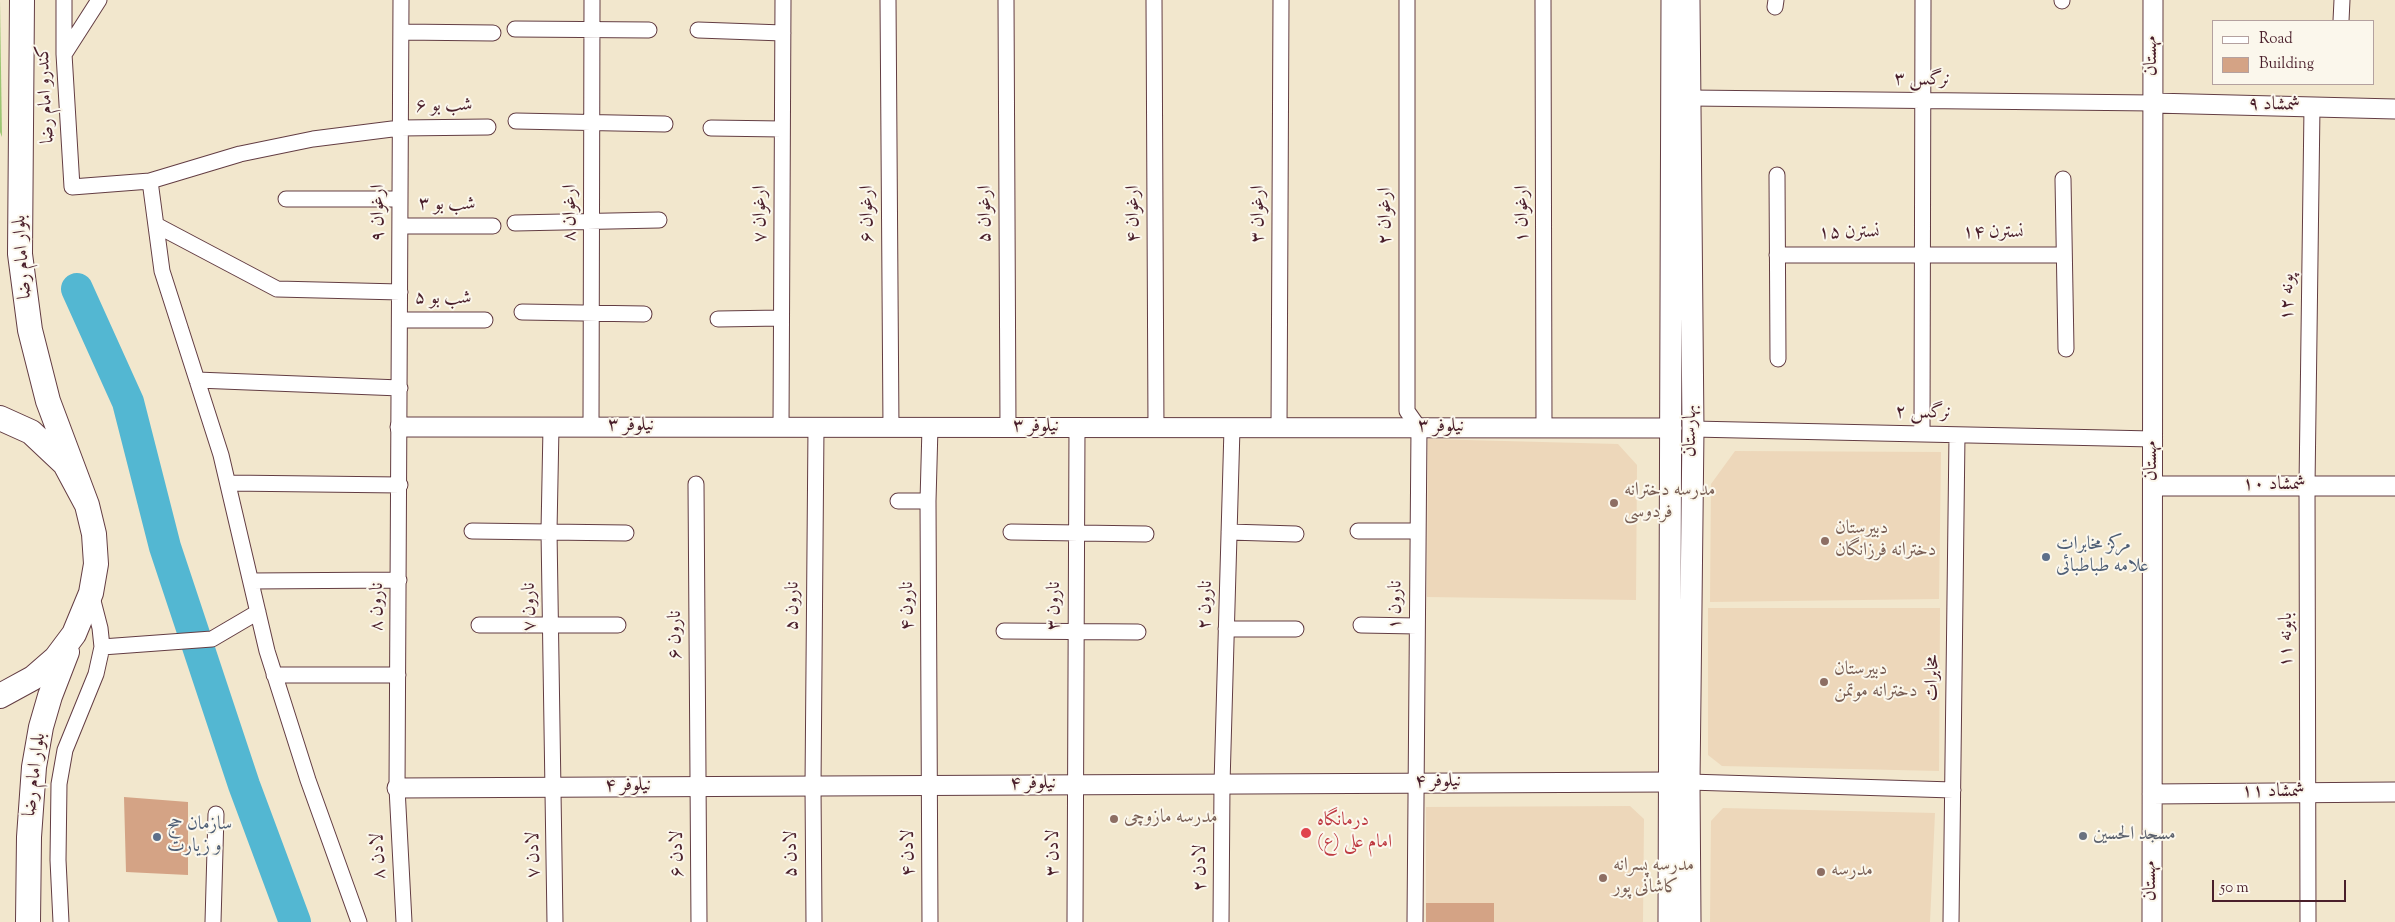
<!DOCTYPE html>
<html>
<head>
<meta charset="utf-8">
<style>
  body { margin:0 }
  #map { position:relative; width:2395px; height:922px; overflow:hidden; background:#f2e7cd; font-family:"Sorts Mill Goudy",serif }
  canvas { display:block }
  .legend { position:absolute; left:2212px; top:20px; width:162px; height:65px; box-sizing:border-box; background:#fbf7ec; border:1px solid #b4a19f; margin:0; padding:6px 9px; list-style:none; font-size:15px; color:#4a1f2b }
  .legend li { display:flex; align-items:center; gap:10px; height:25px }
  .legend b { width:25px; border:1px solid #b4a19f }
  .scale { position:absolute; left:2212px; top:880px; width:134px; height:22px; box-sizing:border-box; border:2px solid #4a1f2b; border-top:0; padding-left:6px; font-size:15px; line-height:18px; white-space:nowrap; color:#4a1f2b; -webkit-text-stroke:4px #fbf7ec; paint-order:stroke }
</style>
</head>
<body>
<div id="map">
<canvas width="2395" height="922"></canvas>
<ul class="legend">
<li><b style="height:6px;background:#fff"></b>Road</li>
<li><b style="height:14px;background:#d4a385"></b>Building</li>
</ul>
<div class="scale">50 m</div>
</div>
<script>
const c = document.querySelector('canvas').getContext('2d');
c.lineJoin = 'round';
function paint(path, color) { c.fillStyle = color; c.fill(path, 'evenodd'); }
const toPath = rows => new Path2D(rows.map(r => 'M' + r).join(''));
function stroke(path, color, width, dash) { c.strokeStyle = color; c.lineWidth = width; c.lineCap = dash ? 'butt' : 'round'; c.setLineDash(dash || []); c.stroke(path); }
function drawText(font, color, halo, rows, align = 'center') {
  c.font = font + ' "Sorts Mill Goudy",Amiri,serif'; c.lineWidth = 4; c.setLineDash([]); c.textBaseline = 'middle'; c.strokeStyle = halo; c.fillStyle = color; for (const [text, x, y, turn = 0] of rows) {
    c.save(); c.translate(x, y); c.rotate((+turn || 0) * Math.PI / 180); c.textAlign = isNaN(turn) ? turn : align; if (halo) c.strokeText(text, 0, 0); c.fillText(text, 0, 0); c.restore();
  }
}
paint(toPath([
  [1428,439,1618,444,1637,465,1636,600,1427,597],
  [1735,451,1941,452,1939,599,1710,602,1711,484],
  [1708,608,1940,608,1939,771,1722,766,1708,755],
  [1630,806,1644,819,1643,922,1494,922,1493,903,1426,903,1426,807],
  [1723,808,1935,813,1930,922,1710,922,1711,821]
]), '#edd7ba');
paint(toPath([
  [0,0,2,137,0,132]
]), '#9cc673');
stroke(toPath([
  [77,289,128,402,165,547,244,785,295,922]
]), '#53b7d2', 32);
paint(toPath([
  [124,797,188,802,188,875,126,872],
  [1426,903,1494,903,1494,922,1426,922]
]), '#d4a385');
const minor = toPath([
  [64,0,64,54,72,187,150,181,240,154,313,139,400,128,488,127],
  [401,0,397,788,404,922],
  [888,0,891,428],
  [1006,0,1008,427],
  [1154,0,1156,428],
  [1407,0,1407,411,1419,428,1415,922],
  [1543,0,1544,428],
  [2062,0,2062,1],
  [1775,7,1776,0],
  [2341,21,2342,0],
  [515,29,649,30],
  [698,30,783,33],
  [401,32,493,33],
  [65,53,99,0],
  [1690,98,2153,103],
  [516,121,665,124],
  [711,128,782,129],
  [1777,175,1778,359],
  [2063,179,2066,349],
  [150,181,162,271,221,455,267,651,308,780,359,922],
  [286,199,400,199],
  [515,223,659,220],
  [156,225,277,289,400,292],
  [400,226,493,226],
  [1777,255,2064,255],
  [522,312,644,314],
  [718,319,781,318],
  [400,320,485,320],
  [197,380,400,388],
  [551,427,549,531,555,922],
  [591,427,592,0],
  [781,427,783,0],
  [1279,428,1281,0],
  [1693,429,2153,439],
  [1922,434,1923,0],
  [228,483,400,485],
  [696,484,699,922],
  [898,501,928,501],
  [472,531,626,533],
  [1358,531,1418,531],
  [1011,532,1146,534],
  [1229,532,1296,534],
  [251,581,399,580],
  [479,625,618,625],
  [1361,625,1417,626],
  [1226,629,1296,629],
  [1004,631,1138,632],
  [102,647,212,639,258,612],
  [274,675,398,675],
  [1689,782,1953,790],
  [61,922,58,860,59,784,65,750,96,674,102,647,100,628,91,593],
  [213,922,216,814],
  [814,922,813,786,816,427],
  [930,922,928,501,930,427],
  [1075,922,1077,428],
  [1221,922,1222,784,1232,428],
  [1951,922,1957,435],
  [2308,922,2307,486,2312,107]
]);
const tertiary = toPath([
  [2153,103,2395,109],
  [400,427,1672,428],
  [2153,486,2395,486],
  [397,788,1669,782],
  [2152,794,2395,792],
  [2152,922,2153,0]
]);
const secondary = toPath([
  [1689,0,1693,429,1689,782,1690,922],
  [1669,922,1672,0]
]);
const primary = toPath([
  [22,0,20,254,30,330,48,401,87,505],
  [0,418,31,432,65,464,87,505,94,534,96,564,91,593,74,634,56,658,33,678,0,696],
  [28,922,29,837,34,767,41,727,50,696,67,652]
]);
stroke(minor, '#633d43', 17);
stroke(tertiary, '#633d43', 21);
stroke(secondary, '#633d43', 23);
stroke(primary, '#633d43', 26);
stroke(minor, '#fff', 15);
stroke(tertiary, '#fff', 19);
stroke(secondary, '#fff', 21);
stroke(primary, '#fff', 24);
for (const [x, y, r, color] of [
  [1614,503,5,"#8d6e63"],
  [1825,541,5,"#8d6e63"],
  [2046,557,5,"#5c6f8a"],
  [1824,682,5,"#8d6e63"],
  [1114,819,5,"#8d6e63"],
  [1306,833,6,"#e0444e"],
  [2083,836,5,"#6b7280"],
  [157,837,5,"#5c6f8a"],
  [1821,872,5,"#8d6e63"],
  [1603,878,5,"#8d6e63"]
]) { const dot = new Path2D(); dot.arc(x, y, r, 0, 2 * Math.PI); c.fillStyle = color; c.fill(dot); stroke(dot, '#fbf7ec', 2); }
drawText('19px', '#4a1f2b', '#fbf7ec', [
  ["مهستان",2153,56,-90],
  ["نرگس ۳",1922,81,1],
  ["کندرو امام رضا",47,94,-93],
  ["شمشاد ۹",2274,106,1],
  ["شب بو ۶",444,107,-1],
  ["شب بو ۳",447,206],
  ["ارغوان ۹",380,213,-90],
  ["ارغوان ۸",572,213,-90],
  ["ارغوان ۷",762,214,-90],
  ["ارغوان ۶",869,214,-90],
  ["ارغوان ۵",987,214,-90],
  ["ارغوان ۴",1135,214,-90],
  ["ارغوان ۳",1260,214,-90],
  ["ارغوان ۱",1524,214,-90],
  ["ارغوان ۲",1387,216,-90],
  ["نسترن ۱۵",1849,234,-1],
  ["نسترن ۱۴",1993,234],
  ["بلوار امام رضا",24,257,-94],
  ["پونه ۱۲",2289,297,-89],
  ["شب بو ۵",443,300],
  ["نرگس ۲",1923,414,1],
  ["نیلوفر ۳",631,427],
  ["نیلوفر ۳",1036,428],
  ["نیلوفر ۳",1441,428],
  ["بهارستان",1692,431,-90],
  ["مهستان",2153,461,-90],
  ["شمشاد ۱۰",2274,486],
  ["نارون ۲",1207,605,-88],
  ["نارون ۱",1397,605,-89],
  ["نارون ۵",794,606,-89],
  ["نارون ۴",909,606,-90],
  ["نارون ۳",1056,606,-90],
  ["نارون ۸",379,607,-90],
  ["نارون ۷",531,607,-91],
  ["نارون ۶",677,635,-90],
  ["بابونه ۱۱",2288,640,-90],
  ["مخابرات",1934,678,-89],
  ["بلوار امام رضا",36,775,-83],
  ["نیلوفر ۴",1438,783],
  ["نیلوفر ۴",1033,785],
  ["نیلوفر ۴",628,787],
  ["شمشاد ۱۱",2273,793],
  ["لادن ۴",910,853,-90],
  ["لادن ۳",1055,853,-90],
  ["لادن ۶",679,854,-90],
  ["لادن ۵",793,854,-90],
  ["لادن ۷",535,855,-91],
  ["لادن ۸",380,856,-93],
  ["لادن ۲",1202,868,-90],
  ["مهستان",2152,881,-90]
]);
drawText('19px', '#785e54', '#fbf7ec', [
  ["مدرسه دخترانه",1624,492],
  ["فردوسی",1624,514],
  ["دبیرستان",1835,530],
  ["دخترانه فرزانگان",1835,552],
  ["دبیرستان",1834,671],
  ["دخترانه موتمن",1834,693],
  ["مدرسه مازوچی",1124,819],
  ["مدرسه پسرانه",1613,867],
  ["کاشانی پور",1613,889],
  ["مدرسه",1831,872]
], 'left');
drawText('19px', '#4e5e75', '#fbf7ec', [
  ["مرکز مخابرات",2056,546],
  ["علامه طباطبائی",2056,568],
  ["سازمان حج",167,826],
  ["و زیارت",167,848]
], 'left');
drawText('19px', '#be3a42', '#fbf7ec', [
  ["درمانگاه",1317,822],
  ["امام علی (ع)",1317,844]
], 'left');
drawText('19px', '#5b616d', '#fbf7ec', [
  ["مسجد الحسین",2093,836]
], 'left');
</script>
</body>
</html>
